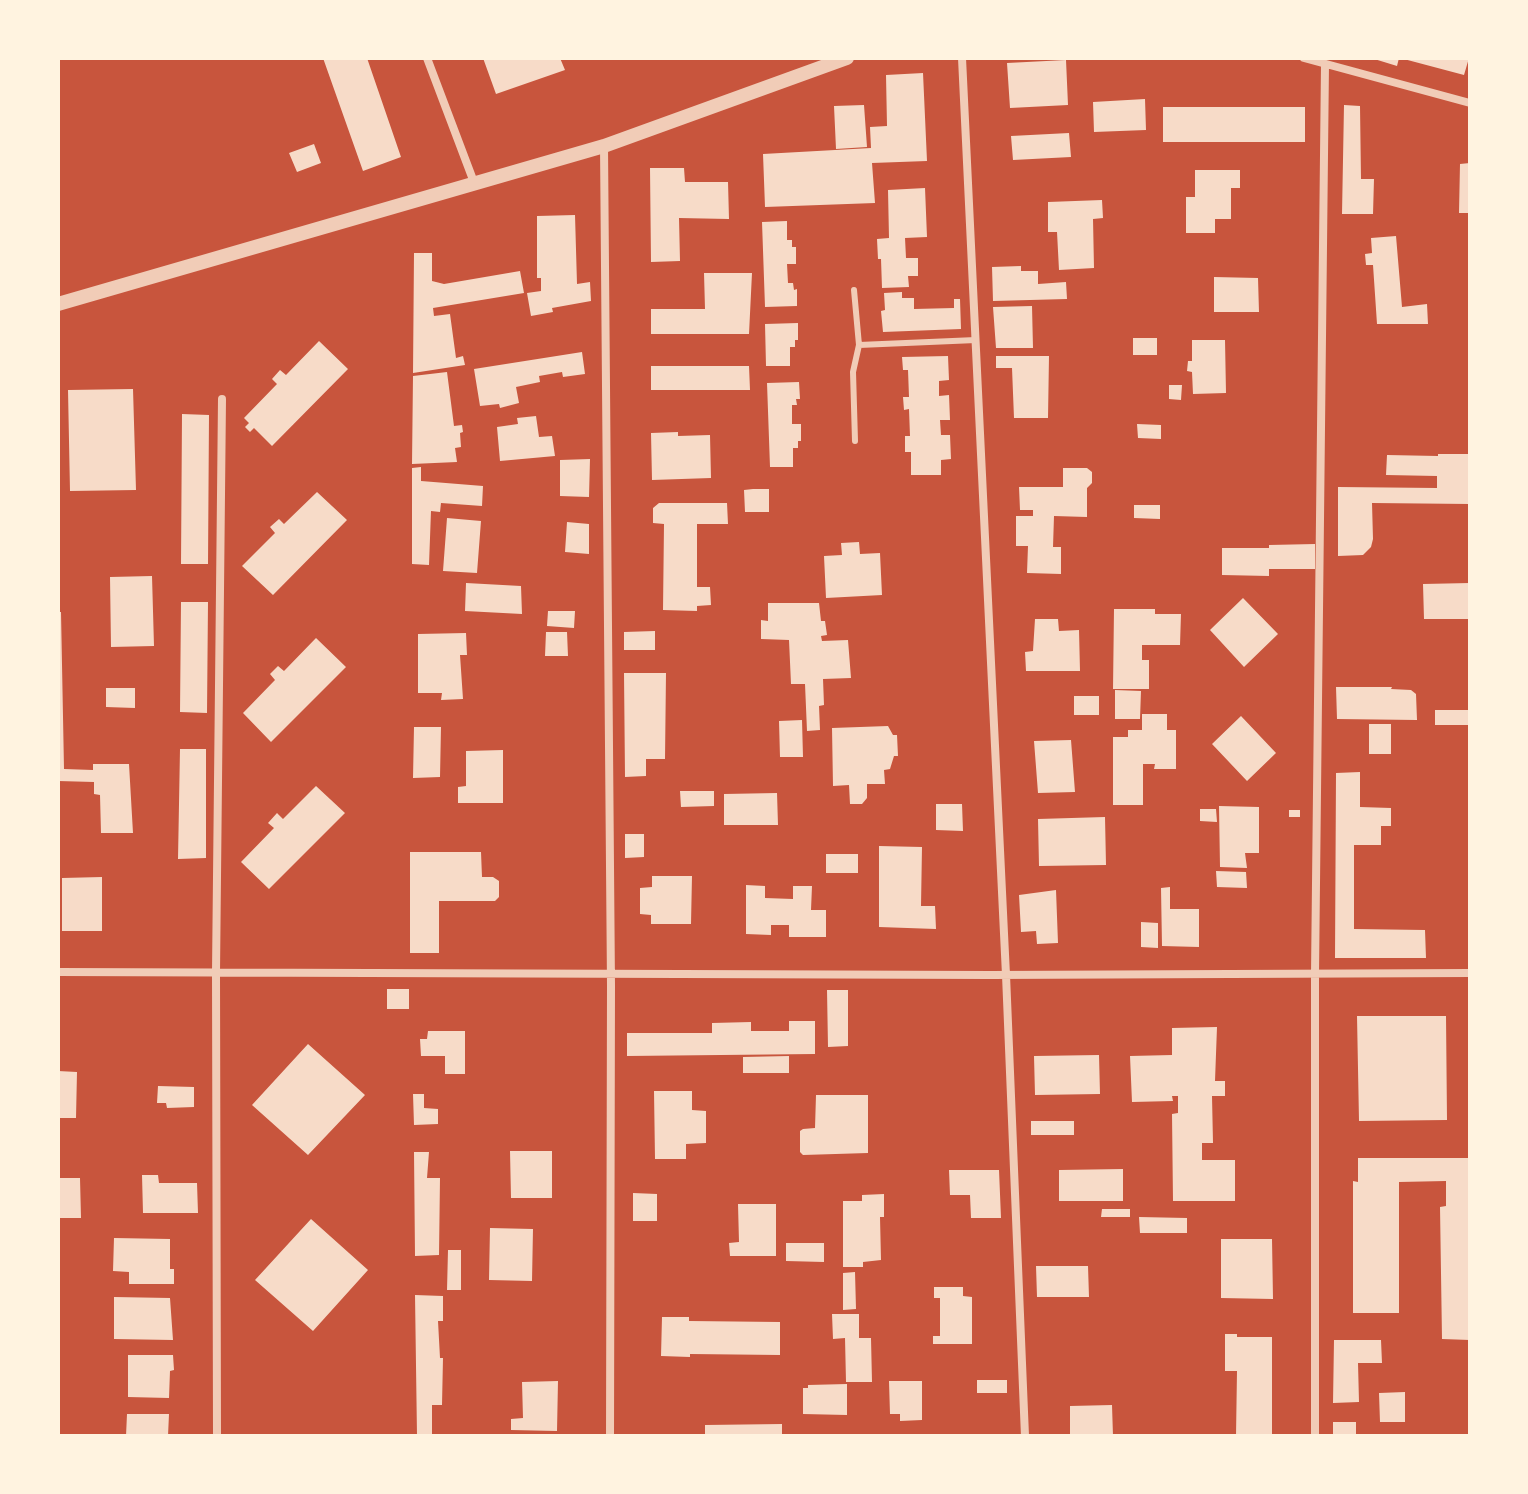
<!DOCTYPE html>
<html>
<head>
<meta charset="utf-8">
<style>
  body { margin:0 }
  #map { position:relative; width:1528px; height:1494px; overflow:hidden; background:#c8553d; font-family:"Fira Sans",sans-serif }
  canvas { display:block }
  .frame { position:absolute; inset:0; border:60px solid #fff3e0; pointer-events:none }
</style>
</head>
<body>
<div id="map">
<canvas width="1528" height="1494"></canvas>
<div class="frame"></div>
</div>
<script>
const c = document.querySelector('canvas').getContext('2d');
c.lineJoin = 'round';
function paint(path, color) { c.fillStyle = color; c.fill(path, 'evenodd'); }
const toPath = rows => new Path2D(rows.map(r => 'M' + r).join(''));
function stroke(path, color, width, dash) { c.strokeStyle = color; c.lineWidth = width; c.lineCap = dash ? 'butt' : 'round'; c.setLineDash(dash || []); c.stroke(path); }
paint(toPath([
  [323,58,367,58,401,157,363,171],
  [483,58,560,58,565,70,496,94],
  [1371,58,1399,58,1397,66],
  [1400,58,1469,58,1464,75],
  [1066,60,1068,105,1010,108,1007,63],
  [923,73,927,161,872,163,875,203,765,207,763,154,871,148,870,127,887,126,886,75],
  [1145,99,1146,130,1094,132,1093,102],
  [864,105,867,147,836,149,834,106],
  [1344,105,1360,106,1361,179,1374,179,1373,214,1342,214],
  [1163,107,1305,107,1305,142,1163,142],
  [1069,133,1071,157,1013,160,1011,136],
  [314,144,321,163,297,172,289,153],
  [1470,163,1470,213,1459,213,1460,164],
  [650,168,684,168,685,182,728,182,729,219,679,218,680,261,651,262],
  [1195,170,1240,170,1240,188,1231,188,1231,219,1215,219,1215,233,1186,233,1186,197,1195,197],
  [925,188,927,237,905,238,906,258,918,258,918,276,908,276,909,287,882,288,881,259,878,259,877,239,889,238,888,190],
  [1102,200,1103,218,1093,219,1094,268,1059,270,1057,232,1048,232,1048,202],
  [575,215,577,284,590,282,591,301,552,308,553,312,531,316,527,293,541,291,541,278,537,278,537,216],
  [787,221,787,240,792,240,792,247,796,247,796,264,787,264,788,283,793,283,794,290,797,289,797,306,765,307,762,222],
  [1396,236,1402,307,1427,304,1428,324,1377,324,1373,265,1366,265,1365,254,1372,253,1371,238],
  [414,253,432,253,432,281,444,284,520,271,524,293,433,308,434,316,450,314,456,358,463,356,465,365,413,373],
  [1021,266,1021,271,1038,271,1038,284,1066,282,1067,299,993,301,992,267],
  [704,273,752,273,749,334,651,334,651,309,705,309],
  [1214,277,1258,278,1259,312,1214,312],
  [902,292,902,298,914,298,914,309,954,308,954,299,960,299,961,329,883,332,881,311,885,310,884,293],
  [1032,306,1033,348,996,348,993,307],
  [798,323,798,340,795,340,795,347,790,347,790,366,766,366,765,324],
  [1133,338,1157,338,1157,355,1133,355],
  [1192,340,1225,340,1226,393,1193,394,1192,372,1187,371,1188,361,1192,361],
  [319,341,348,369,272,446,254,428,250,432,245,427,249,423,244,418,277,384,272,379,280,370,286,375],
  [582,352,585,374,563,377,562,372,539,376,540,382,516,387,519,403,500,408,499,404,480,406,474,369],
  [948,356,949,380,939,381,939,396,949,395,950,420,940,420,941,435,950,435,951,459,941,460,941,475,911,475,911,452,905,452,905,436,910,436,909,409,904,410,903,397,909,397,908,370,903,370,902,357],
  [996,356,1049,356,1048,418,1014,418,1012,368,996,368],
  [651,366,749,366,750,390,651,390],
  [447,372,454,426,462,425,463,432,460,433,461,447,455,448,457,462,412,464,413,376],
  [799,382,800,399,796,399,797,405,792,405,792,424,801,424,801,441,798,441,798,448,793,448,793,467,770,467,767,383],
  [1169,385,1182,385,1181,400,1169,399],
  [133,389,136,490,70,491,68,390],
  [182,414,209,415,208,564,181,564],
  [536,416,539,437,552,436,555,456,500,461,497,427,518,424,517,418],
  [1137,424,1161,425,1161,439,1138,438],
  [678,432,678,436,710,435,711,478,652,480,651,433],
  [1438,454,1470,454,1470,504,1372,503,1373,539,1371,547,1363,555,1338,556,1338,487,1437,488,1437,476,1386,475,1387,455,1438,456],
  [590,459,589,497,560,496,560,460],
  [421,467,421,481,483,486,482,506,441,503,440,512,431,511,429,565,412,564,412,468],
  [1063,468,1087,468,1092,472,1092,483,1087,488,1087,517,1054,516,1053,547,1061,547,1061,574,1027,573,1028,546,1016,546,1016,516,1033,516,1033,510,1020,510,1019,487,1063,487],
  [753,489,769,489,769,512,745,512,744,490],
  [317,492,347,520,273,595,242,566,275,533,270,527,279,519,284,524],
  [659,503,727,503,728,524,697,524,697,587,710,587,711,605,697,606,697,611,663,610,664,524,653,523,653,508],
  [1134,505,1160,505,1160,519,1134,518],
  [447,518,481,521,477,573,443,571],
  [567,522,589,524,589,554,565,552],
  [859,542,860,554,880,553,882,595,826,598,824,556,842,555,841,543],
  [1315,544,1315,569,1269,569,1269,576,1222,575,1222,548,1269,548,1269,545],
  [152,576,154,646,111,647,110,577],
  [466,583,521,586,522,614,465,611],
  [1470,583,1470,619,1424,619,1423,584],
  [1243,598,1278,634,1244,667,1210,630],
  [181,602,208,602,207,713,180,712],
  [768,603,819,603,821,621,825,621,827,635,821,636,822,641,848,640,851,678,823,679,824,705,819,706,820,730,807,731,805,684,791,684,789,640,761,639,761,620,768,621],
  [1114,609,1155,609,1155,614,1181,614,1180,645,1142,645,1142,660,1149,660,1149,689,1113,689],
  [548,611,575,611,574,628,547,626],
  [58,612,61,612,64,769,93,770,93,764,129,764,133,833,101,833,100,795,94,794,94,782,58,781],
  [1035,619,1058,619,1059,631,1079,630,1080,671,1026,671,1025,652,1033,651],
  [655,631,655,650,624,650,624,632],
  [546,632,567,632,568,656,545,656],
  [466,633,467,655,460,655,463,699,441,700,442,693,418,693,418,634],
  [316,638,346,667,271,742,243,713,275,680,270,674,278,666,284,671],
  [624,673,666,673,665,759,646,759,646,776,625,777],
  [1336,687,1392,687,1391,689,1411,690,1416,694,1417,720,1337,719],
  [106,688,135,688,135,708,106,707],
  [1115,690,1141,691,1140,719,1115,719],
  [1074,696,1099,696,1099,715,1074,715],
  [1435,710,1470,710,1470,725,1435,725],
  [1142,714,1167,714,1167,730,1176,730,1176,769,1154,769,1155,764,1143,764,1143,805,1113,805,1113,737,1128,737,1128,730,1142,730],
  [1241,716,1276,753,1247,781,1212,744],
  [802,720,803,757,780,757,779,721],
  [1369,724,1391,724,1391,754,1369,754],
  [888,726,893,735,897,735,898,756,894,756,890,769,884,770,885,784,867,784,867,798,862,804,850,804,849,785,833,786,832,728],
  [414,727,441,727,440,777,413,778],
  [1071,740,1075,792,1038,793,1034,741],
  [180,749,206,749,206,858,178,859],
  [503,750,503,803,458,803,458,787,466,786,466,751],
  [1360,772,1360,807,1391,808,1391,826,1381,826,1381,845,1354,845,1354,929,1425,930,1426,958,1335,958,1336,773],
  [316,786,345,813,269,889,241,862,274,828,268,823,277,813,283,819],
  [680,791,714,791,714,806,681,807],
  [777,793,778,825,724,825,724,794],
  [936,804,962,804,963,831,936,830],
  [1219,806,1259,807,1259,853,1245,853,1247,868,1220,867],
  [1200,809,1216,809,1217,822,1200,821],
  [1289,810,1300,810,1300,817,1289,817],
  [1105,817,1106,865,1039,866,1038,819],
  [625,834,644,834,644,857,625,858],
  [879,846,922,847,921,906,935,906,936,929,879,927],
  [410,852,481,852,482,877,493,877,499,881,499,897,495,901,439,901,439,953,410,953],
  [826,854,858,854,858,873,826,873],
  [1216,871,1246,872,1247,888,1217,887],
  [652,876,692,876,691,924,651,924,651,915,640,914,640,888,652,887],
  [102,877,102,931,62,931,62,878],
  [746,885,765,886,765,898,793,899,793,886,812,886,811,910,826,910,826,937,789,937,789,925,771,925,771,935,746,934],
  [1170,887,1170,909,1199,909,1199,947,1162,946,1161,888],
  [1056,890,1058,943,1037,944,1036,931,1021,932,1019,895],
  [1141,922,1158,923,1158,948,1141,947],
  [387,989,409,989,409,1009,387,1009],
  [827,990,848,990,848,1046,828,1047],
  [1357,1016,1446,1016,1447,1120,1359,1121],
  [789,1021,815,1021,815,1054,627,1056,627,1033,712,1033,712,1023,751,1022,751,1031,789,1031],
  [1217,1027,1215,1081,1225,1081,1225,1096,1212,1096,1213,1143,1202,1143,1202,1160,1235,1160,1235,1201,1173,1201,1172,1114,1178,1113,1178,1096,1172,1096,1173,1101,1132,1102,1130,1056,1172,1055,1172,1028],
  [428,1031,465,1031,465,1074,445,1074,445,1056,421,1056,420,1039,427,1039],
  [308,1044,365,1095,308,1155,252,1105],
  [1099,1055,1100,1094,1035,1095,1034,1056],
  [789,1056,789,1073,743,1073,743,1057],
  [58,1071,77,1072,76,1118,58,1118],
  [158,1086,194,1087,194,1107,167,1108,166,1103,157,1103],
  [654,1091,692,1091,692,1110,706,1111,706,1143,686,1144,686,1159,655,1159],
  [413,1094,424,1094,424,1108,438,1109,438,1124,414,1125],
  [816,1095,868,1095,868,1153,803,1155,800,1152,800,1131,803,1129,815,1128],
  [1031,1121,1074,1121,1074,1135,1031,1135],
  [510,1151,552,1151,552,1198,511,1198],
  [414,1152,429,1152,427,1178,440,1178,439,1255,415,1256],
  [1358,1158,1470,1158,1470,1340,1442,1339,1440,1207,1446,1206,1446,1181,1399,1182,1399,1313,1353,1313,1353,1181,1358,1182],
  [1123,1169,1123,1201,1059,1201,1059,1170],
  [949,1170,999,1170,1001,1218,971,1218,970,1195,950,1195],
  [142,1175,158,1175,159,1183,197,1183,198,1213,143,1213],
  [58,1178,80,1178,81,1218,58,1218],
  [633,1193,657,1194,657,1221,633,1221],
  [884,1194,884,1217,880,1217,881,1260,863,1262,863,1267,843,1267,843,1201,862,1201,862,1195],
  [738,1204,776,1204,776,1256,730,1256,729,1243,739,1242],
  [1102,1209,1130,1209,1130,1217,1101,1217],
  [1139,1217,1187,1218,1187,1233,1140,1233],
  [311,1219,368,1270,313,1331,255,1280],
  [490,1228,533,1229,532,1281,489,1280],
  [114,1238,170,1239,170,1269,174,1269,174,1284,129,1284,129,1272,113,1271],
  [1221,1239,1272,1239,1273,1299,1221,1298],
  [786,1243,824,1243,824,1262,786,1261],
  [448,1250,461,1250,461,1290,447,1290],
  [1036,1266,1088,1266,1089,1297,1037,1297],
  [855,1272,856,1309,843,1310,843,1273],
  [934,1287,963,1287,963,1296,972,1297,972,1344,933,1344,933,1336,940,1336,940,1298,934,1298],
  [415,1295,443,1296,443,1321,438,1321,440,1358,443,1358,442,1405,432,1405,432,1436,417,1436],
  [114,1297,170,1298,173,1340,114,1339],
  [832,1314,859,1314,859,1338,871,1338,872,1382,846,1382,845,1338,833,1339],
  [662,1317,689,1317,689,1321,780,1322,780,1355,690,1354,690,1357,661,1356],
  [1225,1334,1237,1334,1237,1337,1272,1337,1272,1436,1236,1436,1237,1371,1225,1371],
  [1334,1340,1381,1340,1382,1363,1358,1363,1359,1402,1333,1403],
  [128,1355,173,1355,174,1370,170,1371,169,1398,128,1397],
  [977,1380,1007,1380,1007,1393,977,1393],
  [558,1381,557,1431,511,1430,511,1419,523,1418,522,1382],
  [889,1381,922,1381,922,1420,900,1421,900,1414,890,1414],
  [847,1384,847,1415,803,1414,803,1388,808,1388,808,1385],
  [1405,1392,1405,1422,1380,1422,1379,1393],
  [1112,1405,1113,1436,1070,1436,1070,1406],
  [127,1414,169,1414,168,1436,126,1436],
  [1333,1422,1356,1422,1356,1436,1333,1436],
  [782,1424,782,1436,705,1436,705,1425]
]), '#f7dbc8');
stroke(toPath([
  [854,290,859,345],
  [855,441,853,372,859,345,976,340]
]), '#f1ccb7', 6);
stroke(toPath([
  [427,58,475,185],
  [962,58,1006,975,1025,1436],
  [1304,58,1470,103],
  [604,146,611,986,610,1436],
  [58,972,991,975,1470,973],
  [217,1436,216,972,222,399],
  [1315,1436,1315,973,1325,64]
]), '#f1ccb7', 8);
stroke(toPath([
  [58,304,604,146,847,58]
]), '#f1ccb7', 14);
</script>
</body>
</html>
